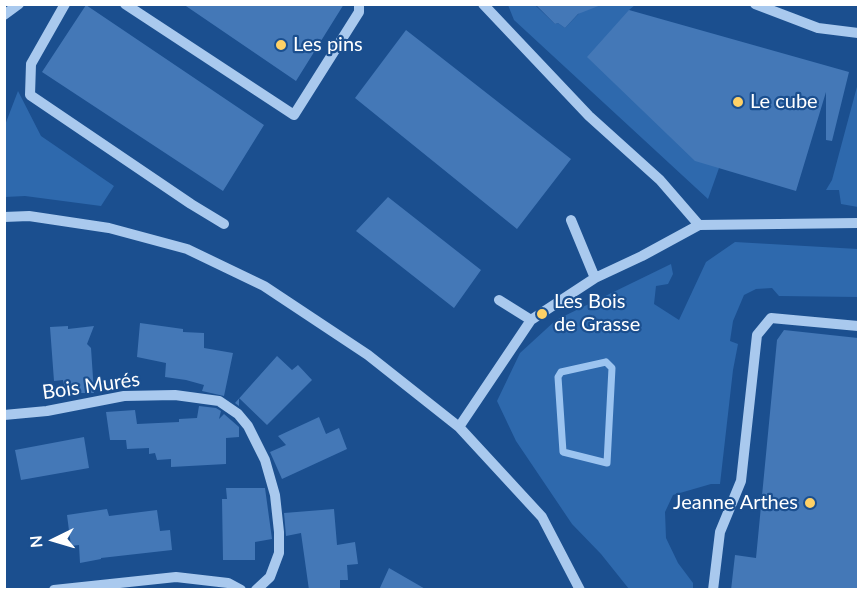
<!DOCTYPE html>
<html>
<head>
<meta charset="utf-8">
<style>
  body { margin:0 }
  #map { position:relative; width:863px; height:594px; overflow:hidden; background:#1b4f8f; font-family:Lato,sans-serif }
  canvas { display:block }
  .frame { position:absolute; inset:0; border:6px solid #fff; pointer-events:none }
  .north { position:absolute; left:24px; top:510px; width:60px; height:60px; -webkit-text-stroke:4px #1b4f8f; paint-order:stroke; rotate:265deg; font-size:16px; font-weight:700; line-height:24px; text-align:center; color:#fff }
  .north::after { content:''; display:block; margin:auto; width:21px; height:27px; background:#fff; clip-path:polygon(50% 0,100% 100%,50% 72%,0 100%) }
</style>
</head>
<body>
<div id="map">
<canvas width="863" height="594"></canvas>
<div class="frame"></div>
<div class="north">N</div>
</div>
<script>
const c = document.querySelector('canvas').getContext('2d');
c.lineJoin = 'round';
function paint(path, color) { c.fillStyle = color; c.fill(path, 'evenodd'); }
const toPath = rows => new Path2D(rows.map(r => 'M' + r).join(''));
function stroke(path, color, width, dash) { c.strokeStyle = color; c.lineWidth = width; c.lineCap = dash ? 'butt' : 'round'; c.setLineDash(dash || []); c.stroke(path); }
function drawText(font, color, halo, rows, align = 'center') {
  c.font = font + ' Lato,sans-serif'; c.lineWidth = 4.5; c.setLineDash([]); c.textBaseline = 'middle'; c.strokeStyle = halo; c.fillStyle = color; for (const [text, x, y, turn = 0] of rows) {
    c.save(); c.translate(x, y); c.rotate((+turn || 0) * Math.PI / 180); c.textAlign = isNaN(turn) ? turn : align; if (halo) c.strokeText(text, 0, 0); c.fillText(text, 0, 0); c.restore();
  }
}
paint(toPath([
  [508,5,535,5,555,24,558,23,565,28,587,5,635,5,629,10,719,168,708,199,514,20],
  [858,83,858,207,841,204,839,190,826,190,832,180],
  [18,91,41,136,114,186,101,206,25,196,5,197,5,125],
  [735,242,858,249,858,297,779,296,772,288,756,289,744,295,733,321,730,341,738,344,733,370,720,484,711,484,673,495,665,512,666,538,678,563,693,583,693,589,629,589,601,554,572,524,516,441,497,401,520,353,556,320,671,264,673,274,668,284,656,286,654,304,679,320,706,262]
]), '#2e69ad');
stroke(toPath([
  [606,362,612,368,607,463,563,452,558,377,561,372,606,362]
]), '#9cc4f0', 7);
paint(toPath([
  [183,4,344,4,296,81],
  [535,4,601,4,601,5,578,14,565,28,558,23,555,24],
  [86,5,264,125,223,191,42,72],
  [629,10,849,72,832,141,826,140,826,92,796,191,695,161,587,57],
  [406,30,571,159,517,229,355,98],
  [388,197,481,270,454,308,356,231],
  [140,323,183,329,183,332,204,333,204,348,233,353,224,396,202,391,204,385,186,380,165,377,166,363,137,357],
  [68,326,68,329,94,326,87,344,91,348,94,393,66,393,63,380,54,381,50,327],
  [784,330,858,338,858,590,731,590,735,555,756,558,777,340],
  [277,356,292,370,298,365,312,380,267,425,239,398,239,406,235,403],
  [199,406,216,408,221,411,219,419,224,414,239,427,239,437,226,438,226,464,171,467,171,459,157,460,155,453,149,454,149,448,127,449,126,440,110,440,106,412,135,410,137,424,179,422,179,419,197,418],
  [319,417,326,434,339,428,347,449,282,479,270,452,286,445,278,436],
  [84,437,89,468,21,480,15,450],
  [226,488,265,488,272,539,255,542,255,560,223,560,222,499,227,499],
  [107,509,109,516,157,510,160,531,170,530,172,550,101,558,101,559,80,563,79,545,71,546,67,515],
  [334,509,337,545,355,542,358,564,347,565,348,580,340,580,340,590,309,590,301,533,286,536,284,513],
  [389,568,427,590,379,590]
]), '#4478b7');
stroke(toPath([
  [65,4,31,64,30,95,191,204,224,224],
  [125,4,294,115,359,12,359,4],
  [483,4,589,116,660,180,699,225],
  [755,4,818,28,858,33],
  [4,15,19,4],
  [4,217,29,216,109,228,187,249,264,286,368,355,459,427,542,517,580,590],
  [571,220,595,278],
  [499,300,531,320],
  [4,415,47,411,124,396,175,395,219,401,238,414,248,426,265,460,275,495,279,532,279,553,270,577,256,590],
  [459,427,531,320,595,278,642,256,699,225,858,223],
  [54,590,176,577,228,583,241,590],
  [713,590,720,532,741,481,757,335,771,318,858,326]
]), '#a9c9ee', 10);
for (const [x, y, r, color] of [
  [281,45,6,"#ffd166"],
  [738,102,6,"#ffd166"],
  [542,314,6,"#ffd166"],
  [810,503,6,"#ffd166"]
]) { const dot = new Path2D(); dot.arc(x, y, r, 0, 2 * Math.PI); c.fillStyle = color; c.fill(dot); stroke(dot, '#1b4f8f', 2); }
drawText('20px', '#fff', '#1b4f8f', [
  ["Les pins",293,45],
  ["Le cube",750,102],
  ["Les Bois",554,302],
  ["de Grasse",554,325],
  ["Jeanne Arthes",798,503,"right"]
], 'left');
drawText('20px', '#fff', '#1b4f8f', [
  ["Bois Murés",91,386,-8]
]);
</script>
</body>
</html>
